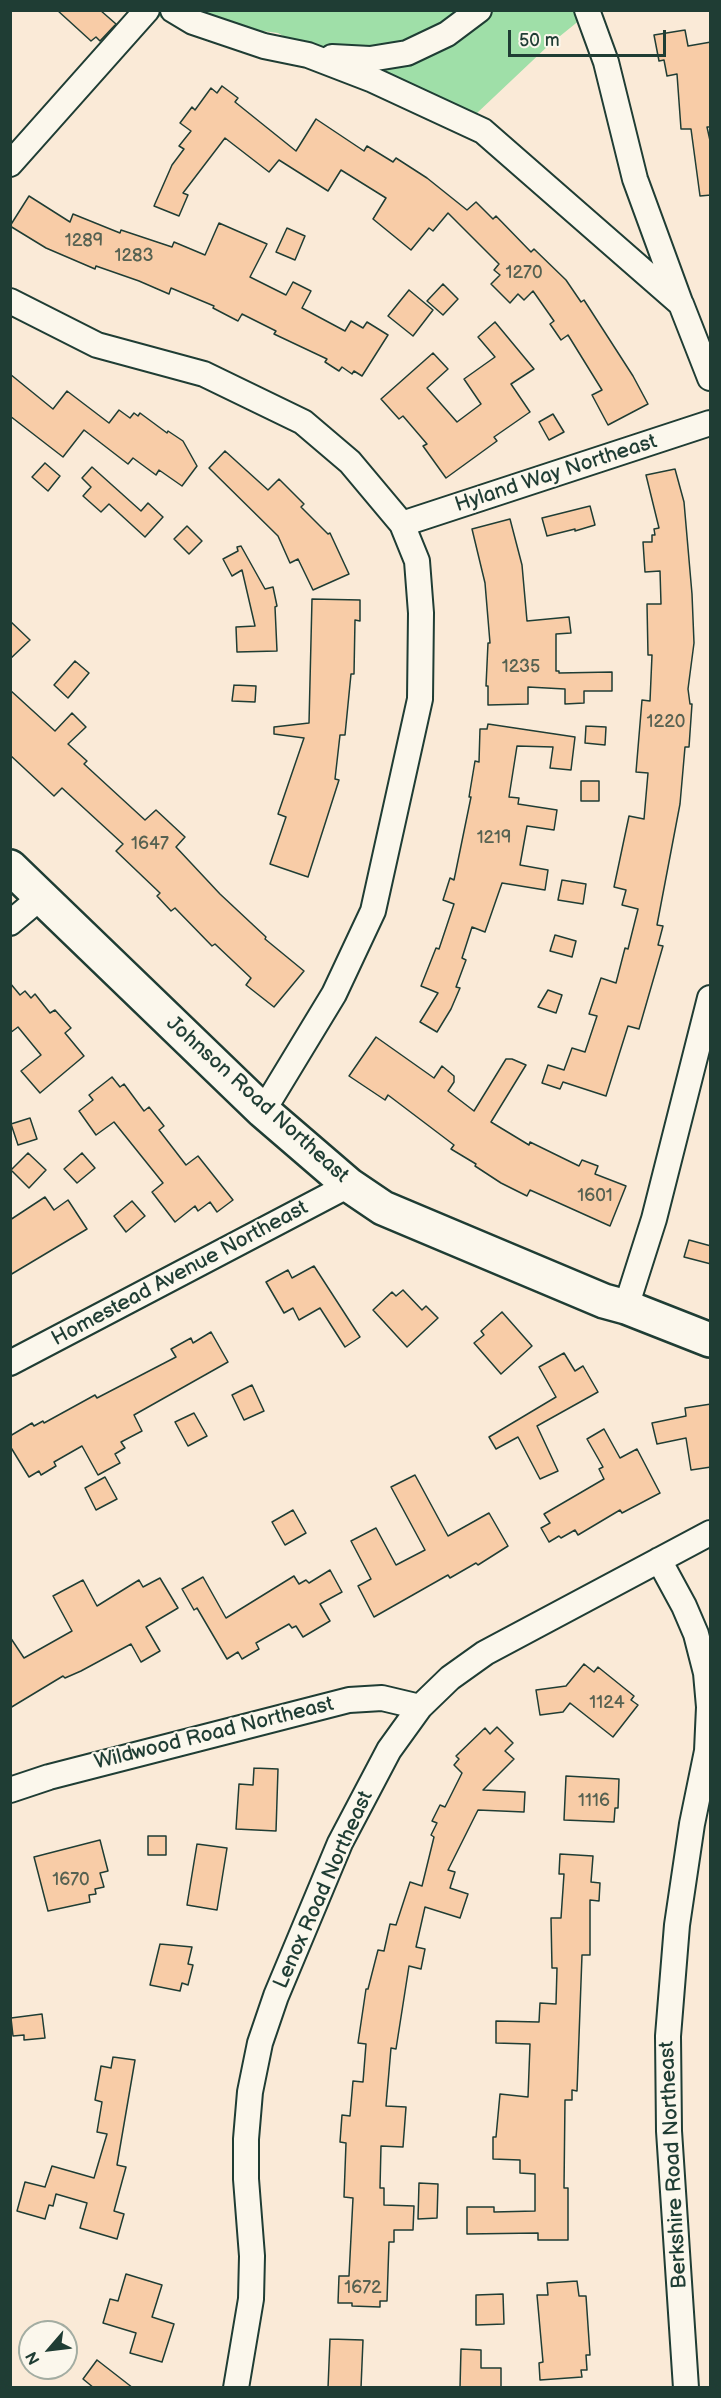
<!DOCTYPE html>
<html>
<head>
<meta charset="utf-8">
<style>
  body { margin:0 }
  #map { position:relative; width:721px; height:2398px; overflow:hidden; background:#faead7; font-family:"Balsamiq Sans",sans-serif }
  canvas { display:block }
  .frame { position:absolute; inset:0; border:12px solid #1f3d34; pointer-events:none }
  .north { position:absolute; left:18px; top:2320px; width:60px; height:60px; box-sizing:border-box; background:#fbf7ec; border:2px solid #a3ada2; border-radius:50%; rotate:242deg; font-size:16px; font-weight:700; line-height:24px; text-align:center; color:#1f3d34 }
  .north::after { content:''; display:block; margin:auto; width:21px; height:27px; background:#1f3d34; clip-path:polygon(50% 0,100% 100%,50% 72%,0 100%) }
  .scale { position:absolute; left:508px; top:30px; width:158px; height:27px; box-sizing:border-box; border:3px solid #1f3d34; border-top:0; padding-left:8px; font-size:18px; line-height:21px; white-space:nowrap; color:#1f3d34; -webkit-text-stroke:4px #fbf7ec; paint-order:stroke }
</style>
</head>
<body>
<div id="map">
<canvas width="721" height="2398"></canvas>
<div class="frame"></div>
<div class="north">N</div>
<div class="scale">50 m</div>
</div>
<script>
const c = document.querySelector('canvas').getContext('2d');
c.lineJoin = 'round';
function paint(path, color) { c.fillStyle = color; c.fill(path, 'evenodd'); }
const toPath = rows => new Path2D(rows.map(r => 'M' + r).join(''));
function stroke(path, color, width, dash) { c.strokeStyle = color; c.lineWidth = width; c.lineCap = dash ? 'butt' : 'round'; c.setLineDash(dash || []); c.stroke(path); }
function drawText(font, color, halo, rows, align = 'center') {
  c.font = font + ' "Balsamiq Sans",sans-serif'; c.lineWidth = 4.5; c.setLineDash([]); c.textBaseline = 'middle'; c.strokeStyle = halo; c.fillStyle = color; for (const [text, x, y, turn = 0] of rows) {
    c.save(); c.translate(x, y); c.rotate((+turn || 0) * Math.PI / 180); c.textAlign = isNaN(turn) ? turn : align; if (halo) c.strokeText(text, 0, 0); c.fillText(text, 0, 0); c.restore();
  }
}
paint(toPath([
  [153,11,591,11,549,45,476,114,391,99,278,33,161,18]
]), '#9fdfa8');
const building = toPath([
  [57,10,100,10,116,24,100,41,96,37,91,41,57,10],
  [685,30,688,46,711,42,711,127,707,127,711,145,711,195,700,196,691,129,681,129,677,74,667,76,664,60,659,61,654,35,685,30],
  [222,86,238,98,235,102,296,151,316,119,364,151,367,146,393,162,396,158,427,178,467,210,476,202,493,219,496,216,531,252,534,249,566,280,581,302,584,300,633,376,648,404,608,425,592,395,602,390,568,335,561,340,550,324,554,321,533,291,524,300,518,294,510,303,491,284,500,275,494,270,499,264,448,213,433,231,429,228,411,250,373,219,386,198,341,170,328,191,279,160,269,172,225,138,183,193,188,195,179,216,154,206,172,165,184,149,179,146,191,131,180,123,192,107,195,110,211,88,217,93,222,86],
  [29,196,70,222,73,214,120,233,121,230,172,247,174,242,205,255,219,223,267,244,250,277,286,295,293,282,311,291,302,308,345,331,351,321,363,328,367,322,388,335,362,376,354,371,352,374,342,367,339,371,325,362,327,359,274,334,276,331,242,314,238,321,213,308,214,306,171,288,169,294,139,281,96,266,95,269,46,248,10,226,29,196],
  [287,228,305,236,295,260,276,252,287,228],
  [443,284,458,299,443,315,427,301,443,284],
  [409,290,433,310,413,336,388,316,409,290],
  [495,322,534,369,511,384,530,412,494,437,497,441,446,478,423,446,427,444,403,416,399,419,381,399,433,353,448,369,427,388,457,422,481,404,464,379,495,357,478,337,495,322],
  [10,374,53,409,67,391,109,423,119,410,130,418,134,413,138,416,140,413,167,433,168,431,183,441,197,466,182,486,159,470,156,475,133,458,128,464,84,430,63,457,10,416,10,374],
  [553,414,564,432,549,440,539,422,553,414],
  [225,451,268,490,279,479,304,504,301,507,328,534,330,533,349,574,313,590,298,559,290,563,278,536,209,468,225,451],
  [45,463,60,476,48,491,32,477,45,463],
  [92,467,141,511,148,503,163,517,145,537,109,504,101,512,83,496,91,487,82,478,92,467],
  [675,469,684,502,692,594,694,643,688,689,690,704,692,704,689,747,685,747,680,804,657,925,663,926,658,945,663,946,639,1029,628,1026,606,1096,563,1082,560,1089,542,1083,548,1065,564,1070,572,1048,585,1052,597,1016,589,1014,601,978,616,983,625,948,628,949,638,909,622,905,626,890,614,887,629,816,644,819,648,773,636,772,642,700,650,701,652,655,648,655,647,604,661,604,660,571,645,572,643,542,652,542,652,535,655,535,654,529,659,528,646,475,675,469],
  [590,506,595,525,575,531,575,529,547,536,542,518,590,506],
  [510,519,522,565,527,621,569,617,571,633,556,634,556,671,559,671,559,673,612,672,612,691,584,691,584,703,565,704,565,689,528,687,528,704,488,705,488,686,486,686,488,643,490,643,485,583,472,529,510,519],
  [187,526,202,541,189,554,174,539,187,526],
  [241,546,265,589,273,587,277,606,275,607,277,651,237,652,236,627,255,626,242,570,232,576,223,559,238,551,237,547,241,546],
  [312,599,360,600,360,621,355,620,354,674,351,674,345,735,340,735,335,779,339,780,308,877,270,864,286,817,278,814,304,738,274,734,274,727,309,723,312,599],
  [10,621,30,640,10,659,10,621],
  [75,661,89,673,68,698,54,685,75,661],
  [234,685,256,686,255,702,232,701,234,685],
  [10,690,55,731,72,713,86,727,68,744,87,761,84,764,145,820,156,810,185,837,176,847,220,894,266,937,265,939,304,971,274,1007,246,985,251,978,215,944,212,946,175,908,171,911,157,896,160,893,116,851,123,844,62,788,54,796,10,755,10,690],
  [488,724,575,737,571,770,550,768,553,747,517,746,509,797,519,798,518,804,557,810,554,830,527,826,520,865,548,870,545,890,502,883,485,932,472,927,462,958,466,960,456,987,460,988,451,1009,437,1032,420,1022,438,993,421,986,436,948,439,949,454,904,443,900,450,878,454,880,471,797,469,797,475,761,479,762,480,729,487,729,488,724],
  [586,726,606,727,605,745,585,743,586,726],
  [581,781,599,781,599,801,581,801,581,781],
  [562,880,586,884,583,904,558,900,562,880],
  [555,935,576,941,572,957,550,951,555,935],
  [10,983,20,995,25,991,31,998,35,994,50,1013,55,1010,71,1028,65,1033,84,1056,40,1093,21,1071,41,1055,18,1027,10,1033,10,983],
  [548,990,562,995,556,1013,538,1007,548,990],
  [376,1037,434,1078,442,1066,454,1076,454,1082,448,1091,474,1111,506,1059,512,1059,526,1065,491,1122,529,1145,530,1142,579,1166,582,1160,598,1166,595,1174,626,1186,610,1226,530,1190,527,1196,501,1183,475,1166,476,1164,451,1149,454,1145,388,1095,385,1100,349,1076,376,1037],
  [112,1077,120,1087,124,1084,144,1111,149,1107,164,1126,159,1130,186,1165,198,1156,233,1200,217,1212,210,1202,198,1211,195,1206,175,1222,152,1192,163,1183,114,1122,96,1135,79,1111,93,1100,89,1095,112,1077],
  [30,1118,37,1139,18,1145,11,1124,30,1118],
  [28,1153,46,1170,29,1188,11,1170,28,1153],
  [82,1153,95,1168,77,1183,64,1169,82,1153],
  [45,1197,54,1210,68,1200,87,1229,10,1275,10,1220,45,1197],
  [132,1201,145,1216,126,1232,114,1216,132,1201],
  [689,1240,711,1246,711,1264,684,1257,689,1240],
  [314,1266,360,1337,345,1347,320,1308,299,1320,293,1308,284,1313,266,1282,288,1270,292,1278,314,1266],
  [403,1290,422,1310,426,1306,438,1318,407,1347,373,1310,392,1292,396,1296,403,1290],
  [502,1312,532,1346,501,1374,474,1343,484,1335,481,1331,502,1312],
  [211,1332,228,1362,134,1415,142,1431,121,1442,125,1448,115,1454,120,1463,98,1475,82,1446,54,1462,56,1466,41,1475,39,1471,29,1477,10,1446,10,1436,32,1423,34,1426,43,1421,44,1423,95,1395,97,1398,176,1357,171,1349,191,1338,193,1343,211,1332],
  [564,1353,575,1371,583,1366,598,1392,537,1426,558,1471,540,1479,518,1437,496,1449,489,1437,556,1397,539,1367,564,1353],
  [252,1385,264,1411,244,1420,232,1395,252,1385],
  [711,1404,711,1467,691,1470,686,1438,657,1444,652,1423,686,1416,685,1408,711,1404],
  [194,1413,207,1436,188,1446,175,1422,194,1413],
  [604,1429,620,1458,637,1449,660,1493,622,1513,620,1510,578,1535,575,1530,561,1538,559,1536,549,1542,541,1528,550,1523,544,1514,604,1479,599,1469,603,1467,587,1439,604,1429],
  [415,1475,448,1536,489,1513,508,1546,478,1565,476,1563,450,1578,448,1575,374,1617,358,1586,371,1579,351,1541,376,1528,396,1565,425,1550,391,1487,415,1475],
  [105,1477,117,1499,96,1510,85,1488,105,1477],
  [293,1510,306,1533,285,1545,272,1522,293,1510],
  [330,1570,342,1592,320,1604,330,1621,303,1637,296,1626,292,1628,289,1624,256,1643,259,1649,242,1659,238,1652,227,1659,197,1608,194,1610,182,1589,203,1577,226,1618,294,1576,299,1584,306,1580,309,1583,330,1570],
  [160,1578,178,1608,146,1627,160,1651,141,1662,131,1644,81,1671,65,1678,63,1676,10,1708,10,1637,24,1658,72,1631,53,1596,83,1580,97,1606,139,1580,143,1587,160,1578],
  [584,1664,594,1672,598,1667,634,1696,631,1700,638,1705,613,1737,570,1703,563,1712,540,1715,536,1690,566,1686,584,1664],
  [497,1727,513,1743,505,1751,514,1759,483,1790,525,1792,524,1812,478,1810,448,1870,455,1872,450,1888,468,1894,460,1918,425,1907,416,1947,425,1949,421,1969,409,1966,396,2049,391,2048,386,2106,406,2107,403,2147,381,2146,380,2188,384,2188,384,2205,414,2206,413,2230,394,2230,394,2242,389,2242,387,2301,380,2301,380,2307,352,2306,352,2303,338,2303,339,2276,349,2276,353,2198,344,2197,346,2143,340,2142,342,2115,350,2116,353,2081,363,2082,366,2044,358,2043,366,1989,368,1989,378,1950,384,1951,390,1924,396,1925,410,1882,422,1886,434,1837,431,1835,437,1823,432,1821,440,1805,445,1807,462,1773,454,1765,459,1759,456,1756,485,1728,490,1734,497,1727],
  [254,1768,278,1769,276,1831,236,1829,239,1784,253,1785,254,1768],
  [566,1776,619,1779,618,1808,615,1808,614,1822,564,1820,566,1776],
  [148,1836,166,1836,166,1855,148,1855,148,1836],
  [100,1840,108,1871,100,1873,104,1887,95,1889,96,1894,89,1895,90,1902,48,1911,34,1857,100,1840],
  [197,1844,227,1848,217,1910,187,1905,197,1844],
  [560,1854,593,1856,591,1882,600,1883,599,1901,590,1900,590,1955,582,1955,577,2091,572,2090,572,2100,565,2100,564,2188,568,2188,568,2240,538,2240,538,2233,467,2234,467,2207,494,2207,494,2212,535,2211,535,2174,520,2173,520,2160,493,2159,493,2137,496,2137,500,2094,528,2097,530,2044,496,2043,496,2021,539,2022,540,2003,556,2004,557,1968,552,1968,551,1918,561,1918,564,1874,559,1874,560,1854],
  [160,1944,192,1947,188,1964,193,1965,188,1985,182,1983,180,1991,150,1985,160,1944],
  [42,2014,45,2038,24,2040,24,2035,13,2036,11,2018,42,2014],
  [113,2057,135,2060,117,2165,126,2167,114,2211,124,2214,117,2239,80,2228,87,2203,56,2194,53,2206,49,2205,45,2219,17,2211,25,2182,45,2187,52,2166,94,2178,107,2134,97,2132,102,2102,95,2100,101,2066,111,2068,113,2057],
  [419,2183,438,2184,437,2218,418,2219,419,2183],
  [126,2274,162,2285,152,2317,174,2324,162,2362,130,2353,136,2333,103,2323,110,2299,118,2301,126,2274],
  [577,2281,579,2296,586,2296,590,2355,586,2355,587,2370,581,2370,582,2377,540,2380,539,2363,543,2362,537,2295,548,2295,547,2283,577,2281],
  [503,2294,504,2324,476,2325,476,2295,503,2294],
  [330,2339,363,2340,361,2388,328,2388,330,2339],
  [461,2349,481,2350,481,2368,501,2368,501,2388,460,2388,461,2349],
  [97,2360,133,2388,94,2388,83,2379,97,2360]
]);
paint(building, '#f8cca7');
stroke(building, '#1f3d34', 1.5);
const street = toPath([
  [173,10,193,22,264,46,308,55,373,80,483,131,681,304,710,378],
  [587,10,606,62,635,179,680,302],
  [332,57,370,59,407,53,447,34,479,10],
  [10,164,147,10],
  [10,301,97,345,204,374,303,422,350,462,402,524,417,561,421,613,420,699,373,911,334,994,263,1111],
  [402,524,710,423],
  [10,923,41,897],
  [626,1307,654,1219,710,998],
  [10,1363,349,1185],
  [659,1560,684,1606,696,1634,706,1673,709,1707,707,1751,692,1824,677,1925,668,2036,669,2131,686,2388],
  [10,1790,49,1777,349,1700,382,1698,420,1707],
  [236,2388,251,2299,252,2256,246,2179,246,2139,250,2092,260,2043,276,1996,340,1843,389,1750,420,1707,450,1678,485,1653,710,1533]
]);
const secondary = toPath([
  [10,867,263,1111,349,1185,383,1208,604,1301,626,1307,710,1340]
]);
stroke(street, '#1f3d34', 28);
stroke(secondary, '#1f3d34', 38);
stroke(street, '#fbf7ec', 24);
stroke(secondary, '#fbf7ec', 33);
drawText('18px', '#556151', null, [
  ["1289",84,241],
  ["1283",134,256],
  ["1270",524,273],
  ["1235",521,667],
  ["1220",666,722],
  ["1219",494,838],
  ["1647",150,844],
  ["1601",595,1196],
  ["1124",607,1703],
  ["1116",594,1801],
  ["1670",71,1880],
  ["1672",363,2288]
]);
drawText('21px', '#1f3d34', '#fbf7ec', [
  ["Hyland Way Northeast",556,474,-18],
  ["Johnson Road Northeast",257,1100,42],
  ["Homestead Avenue Northeast",180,1274,-28],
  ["Wildwood Road Northeast",214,1734,-14],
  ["Lenox Road Northeast",324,1890,-66],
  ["Berkshire Road Northeast",674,2165,-93]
]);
</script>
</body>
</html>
